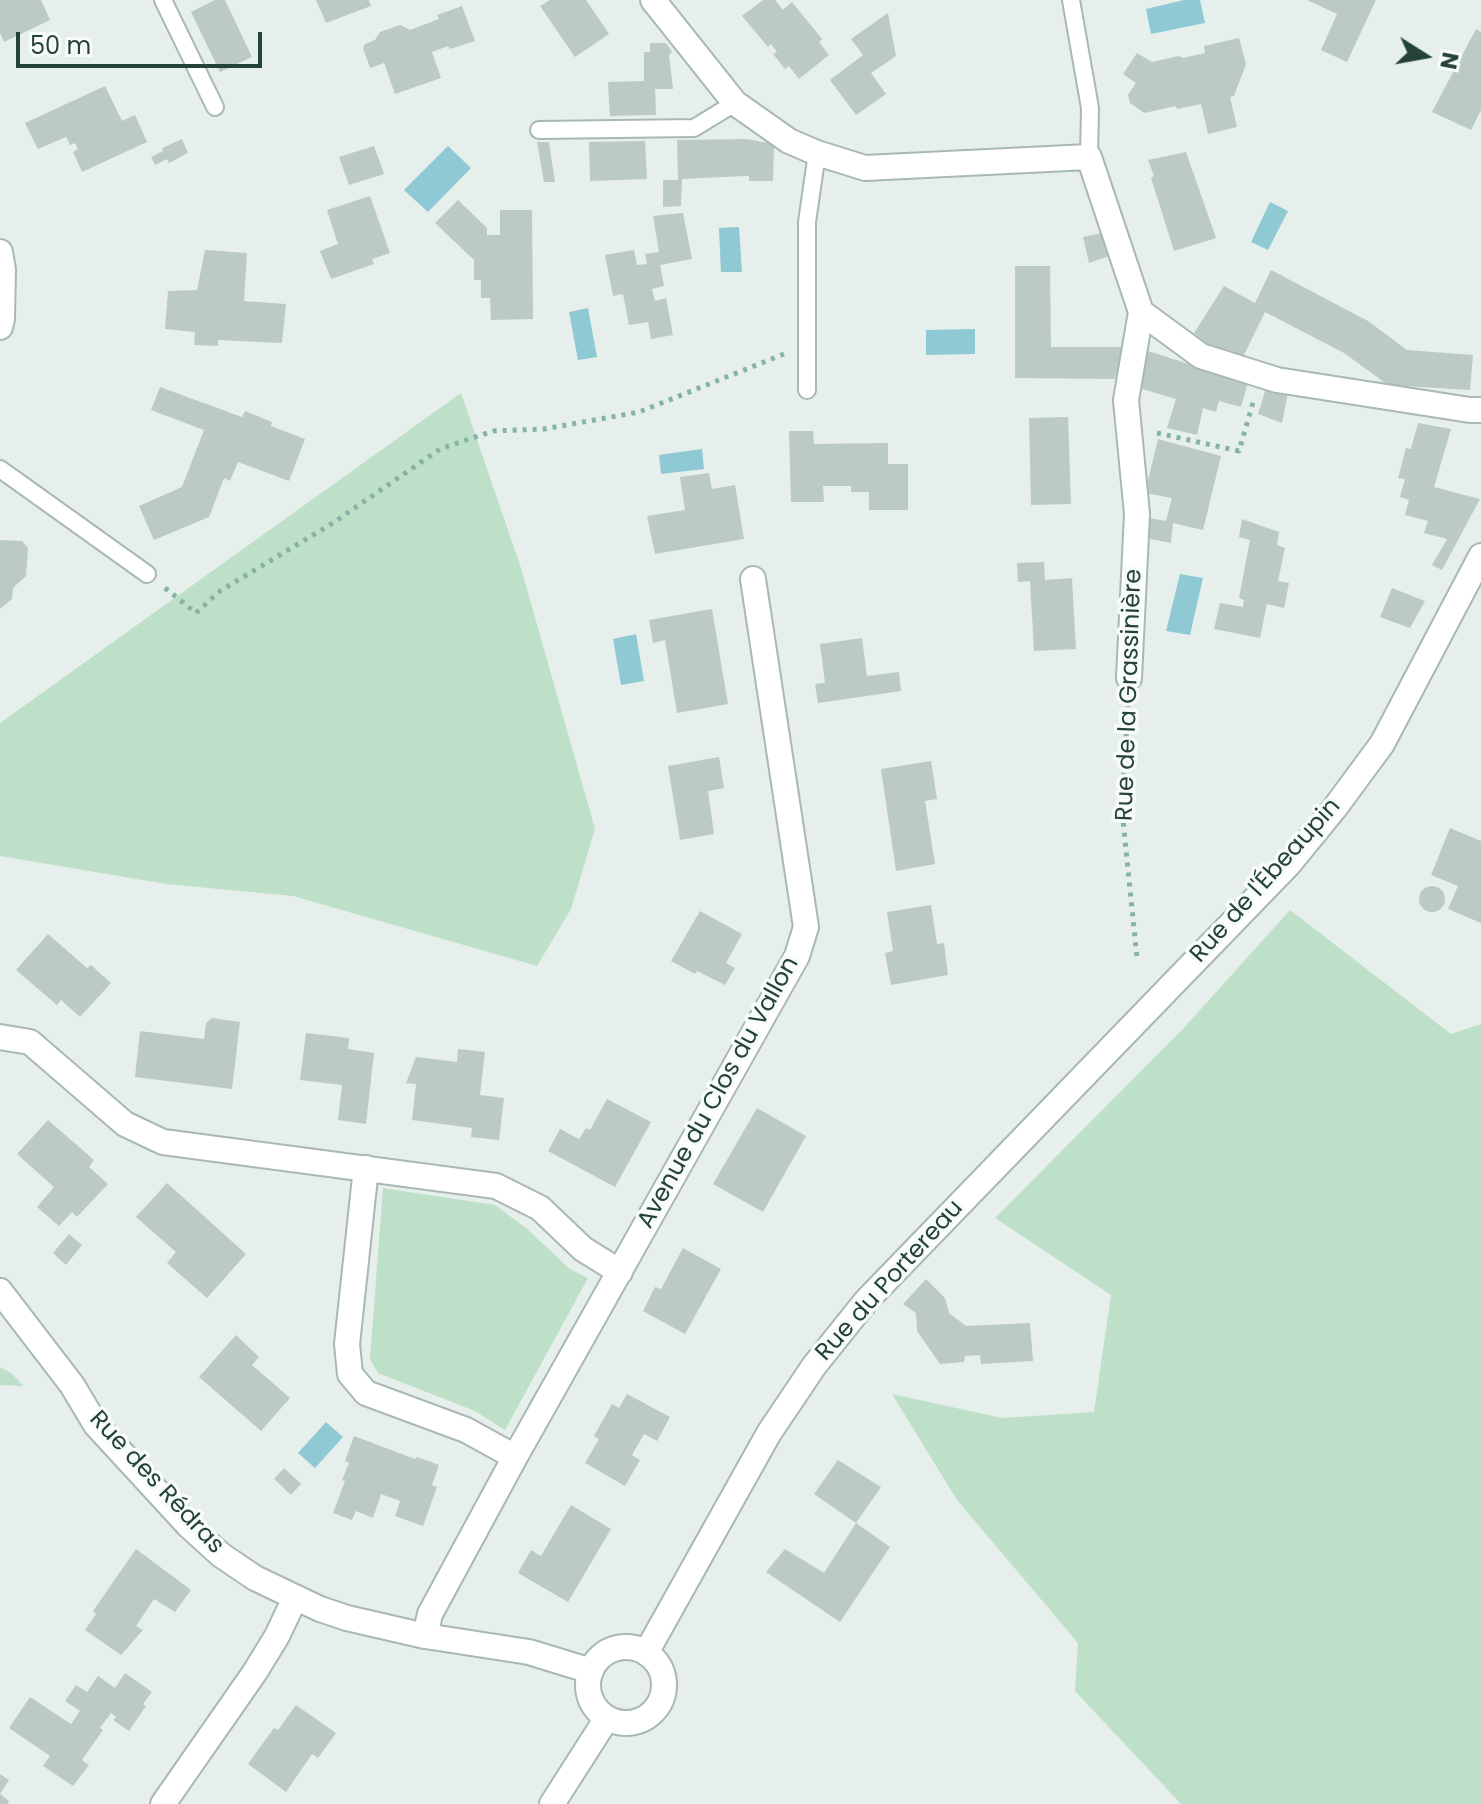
<!DOCTYPE html>
<html>
<head>
<meta charset="utf-8">
<style>
  body { margin:0 }
  #map { position:relative; width:1481px; height:1804px; overflow:hidden; background:#e6efeb; font-family:Poppins,sans-serif }
  canvas { display:block }
  .north { position:absolute; left:1385px; top:16px; width:80px; height:80px; -webkit-text-stroke:6px #f7fbf9; paint-order:stroke; rotate:101deg; font-size:22px; font-weight:700; line-height:32px; text-align:center; color:#24423a }
  .north::after { content:''; display:block; margin:auto; width:28px; height:36px; background:#24423a; clip-path:polygon(50% 0,100% 100%,50% 72%,0 100%) }
  .scale { position:absolute; left:16px; top:32px; width:246px; height:36px; box-sizing:border-box; border:4px solid #24423a; border-top:0; padding-left:10px; font-size:24px; line-height:28px; white-space:nowrap; color:#24423a; -webkit-text-stroke:6px #f7fbf9; paint-order:stroke }
</style>
</head>
<body>
<div id="map">
<canvas width="1481" height="1804"></canvas>
<div class="north">N</div>
<div class="scale">50 m</div>
</div>
<script>
const c = document.querySelector('canvas').getContext('2d');
c.lineJoin = 'round';
function paint(path, color) { c.fillStyle = color; c.fill(path, 'evenodd'); }
const toPath = rows => new Path2D(rows.map(r => 'M' + r).join(''));
function stroke(path, color, width, dash) { c.strokeStyle = color; c.lineWidth = width; c.lineCap = dash ? 'butt' : 'round'; c.setLineDash(dash || []); c.stroke(path); }
function drawText(font, color, halo, rows, align = 'center') {
  c.font = font + ' Poppins,sans-serif'; c.lineWidth = 7; c.setLineDash([]); c.textBaseline = 'middle'; c.strokeStyle = halo; c.fillStyle = color; for (const [text, x, y, turn = 0] of rows) {
    c.save(); c.translate(x, y); c.rotate((+turn || 0) * Math.PI / 180); c.textAlign = isNaN(turn) ? turn : align; if (halo) c.strokeText(text, 0, 0); c.fillText(text, 0, 0); c.restore();
  }
}
paint(toPath([
  [461,393,521,568,595,829,571,909,537,966,293,896,166,884,0,856,0,723],
  [1290,910,1451,1034,1481,1024,1481,1804,1181,1804,1075,1691,1078,1643,957,1500,892,1394,1002,1418,1094,1412,1111,1295,995,1218,1181,1031],
  [383,1188,495,1205,526,1228,570,1269,588,1278,505,1430,475,1411,378,1373,370,1359],
  [0,1367,10,1372,24,1386,0,1385]
]), '#bfe0c8');
paint(toPath([
  [1184,0,1200,0,1205,23,1151,34,1146,9],
  [448,146,471,168,428,212,404,190],
  [1270,202,1288,211,1268,250,1251,242],
  [739,227,742,272,721,272,719,228],
  [588,308,597,357,578,360,569,312],
  [975,329,975,354,926,355,926,330],
  [702,449,704,469,661,474,659,455],
  [1180,574,1203,578,1190,635,1166,631],
  [636,634,644,681,621,685,613,639],
  [326,1422,343,1437,315,1468,298,1453]
]), '#8ec9d4');
paint(toPath([
  [0,0,41,0,50,20,4,42,0,33],
  [215,0,225,0,252,57,220,72,191,12],
  [316,0,369,0,371,6,326,23],
  [550,0,586,0,609,34,575,57,540,6],
  [763,0,775,0,783,10,792,2,822,39,819,42,829,55,799,79,789,66,785,69,773,54,777,52,771,44,768,47,742,16],
  [1307,0,1376,0,1347,62,1321,50,1337,14],
  [462,6,475,41,450,49,448,46,432,52,441,78,395,94,384,63,370,68,363,48,365,44,375,40,380,32,400,25,410,30,439,19,437,15],
  [888,13,896,56,871,73,886,94,856,115,830,80,863,55,851,39],
  [1476,29,1481,32,1481,110,1471,130,1432,112],
  [1239,38,1246,64,1234,96,1230,97,1237,127,1208,134,1201,104,1177,109,1176,106,1144,113,1130,103,1128,95,1136,83,1123,74,1137,53,1152,62,1179,56,1183,58,1205,53,1204,46],
  [650,43,666,43,672,52,669,55,673,89,655,89,656,115,610,116,608,82,644,81,644,52,650,52],
  [105,86,122,121,135,115,147,142,82,172,73,152,78,149,75,143,70,145,66,137,38,149,25,123],
  [182,139,188,153,169,163,167,159,155,165,151,157,163,151,162,148],
  [747,139,774,144,773,181,749,181,749,176,744,176,682,179,681,206,663,207,663,180,678,180,677,140],
  [645,141,647,179,590,181,589,142],
  [537,142,549,142,555,182,544,182],
  [374,146,384,174,349,185,339,157],
  [1186,152,1216,238,1174,251,1151,178,1154,176,1148,160],
  [370,196,390,253,372,259,374,264,331,279,320,251,338,244,327,210],
  [458,200,487,228,487,235,500,235,500,210,532,210,533,319,491,320,490,298,481,298,481,280,474,280,474,260,435,223],
  [683,213,692,259,660,265,664,286,652,289,655,301,666,298,673,335,651,339,648,322,629,325,623,294,613,296,605,255,634,250,637,265,647,264,645,254,659,252,653,216],
  [1102,233,1109,256,1089,263,1083,237],
  [205,250,247,253,244,301,286,304,282,343,218,340,218,346,194,345,195,332,165,329,168,291,197,290],
  [1015,266,1050,266,1051,347,1124,347,1115,379,1015,378],
  [1271,270,1368,321,1407,350,1473,355,1470,390,1388,385,1344,353,1265,312,1242,359,1213,349,1194,333,1224,286,1255,303],
  [1145,350,1248,383,1241,407,1219,401,1216,412,1203,408,1197,435,1167,428,1176,399,1139,388],
  [160,387,242,417,245,411,272,422,271,426,305,439,289,481,238,462,230,481,224,478,209,517,154,540,139,506,182,487,204,430,151,410],
  [1266,388,1288,393,1282,423,1258,414],
  [1068,417,1071,504,1031,505,1029,418],
  [1418,423,1451,429,1434,487,1480,499,1442,570,1432,565,1447,539,1424,533,1428,521,1405,515,1409,500,1400,497,1405,479,1398,478,1406,448,1411,449],
  [789,431,813,431,814,444,888,443,888,464,908,464,908,510,869,510,869,492,851,492,851,486,823,486,824,502,791,502],
  [1158,439,1221,456,1203,530,1173,523,1171,543,1150,539,1150,518,1166,521,1172,498,1145,493],
  [709,473,712,489,735,485,744,539,655,554,647,516,685,510,680,477],
  [1242,519,1279,532,1277,545,1285,548,1278,581,1289,583,1284,608,1267,604,1260,638,1214,629,1220,603,1243,607,1244,600,1239,598,1250,540,1239,537],
  [0,540,22,541,28,548,26,576,13,588,12,599,0,609],
  [1044,562,1045,580,1072,578,1076,649,1034,651,1030,581,1018,582,1017,563],
  [1392,588,1425,601,1410,628,1380,617],
  [712,609,728,704,677,713,665,640,653,643,649,620],
  [862,638,867,676,899,672,901,691,818,703,815,684,825,683,820,644],
  [719,757,724,788,708,791,714,834,680,840,668,766],
  [931,761,937,799,925,801,935,864,896,871,881,769],
  [1450,828,1481,841,1481,923,1448,909,1458,886,1431,875],
  '1419 899a13 13 0 1 1 26 0a13 13 0 1 1-26 0Z',
  [931,905,937,944,944,943,948,975,891,985,885,953,893,951,887,912],
  [700,911,742,934,726,963,735,968,725,985,697,971,695,974,671,961],
  [48,934,87,968,91,965,111,983,80,1017,61,1000,57,1005,16,970],
  [212,1018,240,1022,232,1089,135,1077,140,1031,204,1039,206,1023],
  [306,1033,349,1038,348,1049,374,1053,366,1124,338,1120,342,1085,300,1080],
  [458,1049,485,1052,480,1095,504,1098,499,1140,471,1137,472,1128,412,1120,416,1084,406,1083,416,1057,457,1062],
  [607,1099,651,1122,615,1187,548,1151,560,1129,579,1139,586,1128,590,1130],
  [757,1108,806,1136,763,1212,713,1184],
  [48,1120,94,1160,89,1167,108,1184,77,1217,72,1212,59,1226,37,1207,54,1187,17,1154],
  [167,1183,246,1254,207,1298,167,1263,176,1252,136,1217],
  [69,1234,82,1245,66,1265,53,1253],
  [683,1248,721,1269,685,1334,643,1311,655,1287,661,1289],
  [926,1279,945,1298,949,1313,966,1326,1030,1323,1033,1361,981,1364,980,1355,965,1356,964,1362,940,1364,917,1331,916,1313,903,1304],
  [236,1335,259,1357,252,1365,290,1398,261,1431,199,1377],
  [627,1394,670,1417,657,1441,644,1434,632,1455,640,1460,625,1486,585,1463,599,1439,594,1436,612,1404,619,1408],
  [354,1436,415,1459,417,1457,439,1465,432,1485,437,1487,423,1526,395,1516,400,1501,381,1494,373,1518,356,1511,352,1520,333,1513,345,1481,342,1480,349,1463,345,1461],
  [838,1460,881,1487,856,1523,814,1494],
  [284,1468,301,1484,291,1495,274,1479],
  [571,1505,611,1529,568,1602,518,1573,531,1550,541,1556],
  [856,1523,890,1547,840,1622,766,1572,785,1549,824,1573],
  [136,1549,191,1590,175,1612,154,1599,136,1626,143,1630,121,1655,85,1630,96,1614,93,1611],
  [125,1673,152,1692,143,1704,146,1706,129,1731,113,1720,116,1717,111,1713,100,1728,103,1730,82,1760,89,1765,73,1786,43,1766,50,1756,9,1728,30,1697,71,1724,80,1711,65,1701,76,1685,87,1692,98,1676,115,1688],
  [296,1705,336,1733,318,1758,312,1754,286,1792,248,1764,274,1728,278,1730],
  [0,1774,9,1780,0,1794,9,1801,7,1804,0,1804]
]), '#bbcac4');
const service = toPath([
  [163,0,215,107],
  [1071,0,1090,108,1089,157],
  [539,130,694,128,735,103],
  [807,390,807,222,817,153],
  [0,469,147,574]
]);
const minor = toPath([
  [653,0,735,103,789,141,817,153,865,168,1089,157,1141,312,1126,400,1137,514,1129,678],
  [0,252,3,270,2,319,0,327],
  [1141,312,1201,356,1277,380,1470,410,1481,410],
  [0,1037,30,1042,125,1124,163,1142,496,1186,540,1208,583,1249,620,1272],
  [366,1168,347,1344,350,1374,366,1393,466,1430,515,1457],
  [0,1291,72,1385,96,1425,188,1525,221,1555,255,1578,320,1609,347,1618,425,1636,529,1652,591,1671],
  [425,1636,430,1614,515,1457,797,956,806,927,753,579],
  [163,1804,255,1672,277,1636,295,1598]
]);
const tertiary = toPath([
  '588 1685a38 38 0 1 1 76 0a38 38 0 1 1-76 0Z',
  [646,1653,769,1433,814,1366,866,1301,1289,864,1334,809,1382,744,1481,556],
  [552,1804,607,1718]
]);
stroke(service, '#a8b8b2', 20);
stroke(minor, '#a8b8b2', 28);
stroke(tertiary, '#a8b8b2', 28);
stroke(toPath([
  [1157,433,1239,451,1254,399],
  [165,588,196,613,220,591,333,523,440,449,493,431,544,429,639,412,784,354],
  [1128,703,1122,810,1137,958]
]), '#86b3a5', 5, [4, 6]);
stroke(service, '#fff', 16);
stroke(minor, '#fff', 24);
stroke(tertiary, '#fff', 24);
drawText('24px', '#24423a', '#f7fbf9', [
  ["Rue de la Grassinière",1130,695,-88],
  ["Rue de l'Ébeaupin",1266,881,-48],
  ["Avenue du Clos du Vallon",719,1093,-61],
  ["Rue du Portereau",890,1281,-48],
  ["Rue des Rédras",156,1483,47]
]);
</script>
</body>
</html>
